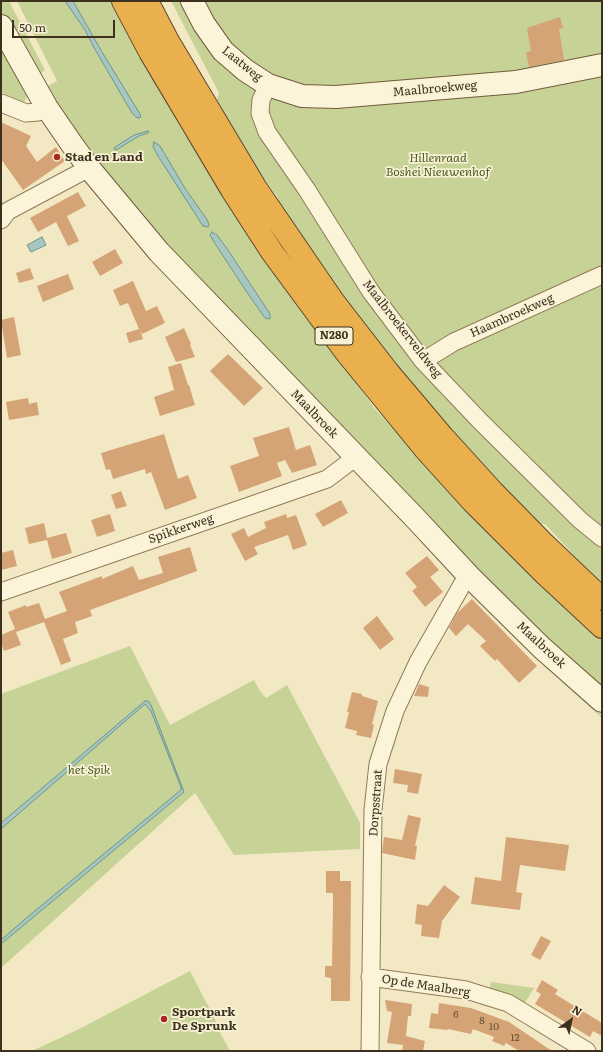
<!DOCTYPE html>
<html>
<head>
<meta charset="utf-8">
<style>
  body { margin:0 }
  #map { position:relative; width:603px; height:1052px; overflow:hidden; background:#f3e8c4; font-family:Literata,serif }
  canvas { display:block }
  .frame { position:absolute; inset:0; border:2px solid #3e301e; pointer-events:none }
  .north { position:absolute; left:551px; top:1000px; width:40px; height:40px; -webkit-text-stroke:3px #f9f1d5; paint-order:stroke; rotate:33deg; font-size:11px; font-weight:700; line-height:16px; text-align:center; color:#3e301e }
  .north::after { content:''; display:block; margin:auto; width:14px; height:18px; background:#3e301e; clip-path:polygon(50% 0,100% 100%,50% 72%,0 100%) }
  .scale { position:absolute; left:12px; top:20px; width:103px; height:18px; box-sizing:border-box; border:2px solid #3e301e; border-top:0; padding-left:5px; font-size:12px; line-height:14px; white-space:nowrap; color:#3e301e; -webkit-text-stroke:3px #f9f1d5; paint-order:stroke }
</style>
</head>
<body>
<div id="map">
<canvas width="603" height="1052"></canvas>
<div class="frame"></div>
<div class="north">N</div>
<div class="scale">50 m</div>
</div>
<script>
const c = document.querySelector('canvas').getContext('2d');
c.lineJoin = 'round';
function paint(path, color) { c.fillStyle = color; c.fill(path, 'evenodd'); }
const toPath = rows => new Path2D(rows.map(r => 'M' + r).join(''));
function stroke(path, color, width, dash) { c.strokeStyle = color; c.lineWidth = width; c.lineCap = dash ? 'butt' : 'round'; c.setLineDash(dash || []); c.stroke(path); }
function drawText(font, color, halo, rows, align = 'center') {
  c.font = font + ' Literata,serif'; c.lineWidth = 3.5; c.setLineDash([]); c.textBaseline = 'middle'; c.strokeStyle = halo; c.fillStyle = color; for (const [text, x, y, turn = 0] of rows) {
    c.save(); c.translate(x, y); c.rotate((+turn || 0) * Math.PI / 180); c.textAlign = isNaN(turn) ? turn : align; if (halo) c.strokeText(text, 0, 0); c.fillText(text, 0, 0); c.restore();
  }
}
paint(toPath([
  [1,1,9,1,45,70,37,76,20,50,1,14],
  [17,1,65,1,85,30,93,46,136,117,102,52,73,1,112,1,180,127,256,245,375,409,535,579,602,637,602,688,546,637,374,465,156,239,113,183,44,88,57,81],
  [148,131,148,133,139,136,116,150,134,135],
  [158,156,186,190,206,218,209,224,173,178],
  [215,233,228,250,271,316,265,318,246,291,214,242],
  [171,1,187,1,236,66,216,21,205,1,602,1,602,586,546,525,518,518,301,296,278,198,256,167,224,113,217,99,219,93],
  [1,44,28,95,24,103,1,92],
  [130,646,170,725,254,680,260,691,266,698,287,685,360,823,360,849,234,855,195,793,1,968,1,694],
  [548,666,575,686,585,701,602,716,602,718,562,682],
  [190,971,219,1027,218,1029,230,1051,32,1051,77,1030],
  [491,982,534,988,526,1001,522,1004,510,998,511,994,509,993,508,996,489,991]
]), '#c7d297');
const water = toPath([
  [65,1,73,1,102,52,140,114,141,117,139,118,136,117,132,113,93,46,85,30,65,1],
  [148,131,149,132,148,133,139,136,116,150,114,149,115,147,134,135,148,131],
  [154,142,160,146,186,190,206,218,209,224,208,227,203,226,158,156,153,147,154,142],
  [212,232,217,235,228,250,270,314,270,319,265,318,246,291,214,242,210,235,212,232],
  [42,237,46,245,31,252,27,245,42,237],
  [145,701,148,701,151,705,184,792,1,944,1,940,24,920,181,790,181,787,151,711,145,704,1,829,1,823,145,701]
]);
paint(water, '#a6c6bf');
stroke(water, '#6c958e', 1);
paint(toPath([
  [560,17,563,28,559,29,564,60,529,67,526,52,531,51,527,28],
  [1,122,31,136,26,146,37,162,56,147,65,161,23,190,1,159],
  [78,192,86,206,67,216,79,241,68,246,56,222,38,232,30,218],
  [115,249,123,263,100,276,92,262],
  [30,268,34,279,19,283,16,273],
  [68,274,74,289,43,302,37,286],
  [133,281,146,311,157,306,165,323,142,334,140,330,143,339,129,343,126,333,139,329,128,303,120,306,113,290],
  [14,317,21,355,7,358,1,320],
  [184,328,191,344,190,345,195,357,176,362,165,337],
  [228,354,263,388,244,406,210,371],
  [181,363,188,385,189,385,195,405,160,416,154,397,174,390,168,367],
  [28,398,29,404,37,402,39,415,9,420,6,402],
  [289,427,296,450,310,445,317,465,292,473,285,460,277,463,282,476,239,492,230,466,259,456,253,438],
  [164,434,178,479,188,475,197,498,165,510,151,472,146,474,145,469,113,479,110,469,106,470,101,453],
  [121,491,127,506,116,509,111,495],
  [341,500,348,513,323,527,315,514],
  [110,514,115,531,97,537,91,520],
  [286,514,287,518,296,515,307,545,293,550,288,535,254,547,258,554,245,561,231,534,244,528,248,537,266,528,264,522],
  [44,523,47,538,66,533,72,553,52,559,47,540,29,544,25,528],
  [190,547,197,571,90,610,92,616,75,622,78,633,63,639,71,661,61,665,44,622,16,632,21,645,4,651,1,643,1,635,15,629,8,612,26,605,26,607,39,603,45,619,67,611,59,592,102,576,102,579,133,566,139,580,163,573,158,557],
  [13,550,17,566,1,570,1,553],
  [427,556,439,570,430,577,443,592,425,607,412,591,417,587,405,573],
  [472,599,537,666,519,683,497,659,495,661,480,646,486,641,468,624,456,636,449,628,457,613],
  [377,616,394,639,380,650,363,628],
  [419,684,429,687,428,697,414,696],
  [352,692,362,694,362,696,378,701,372,724,374,725,371,738,356,735,357,731,345,728,349,712,347,712],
  [395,769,422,774,418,794,407,792,408,785,393,783],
  [408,815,421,818,415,846,417,846,415,860,382,853,384,837,402,840],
  [506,837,569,845,565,871,520,865,516,892,522,893,520,910,471,904,475,877,501,881],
  [326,871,340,871,340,881,351,881,350,1001,331,1001,331,978,325,977,325,966,332,966,333,908,333,893,326,893],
  [444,885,460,897,442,921,439,938,421,936,422,925,415,924,417,904,428,906],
  [541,936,551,941,540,960,531,955],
  [542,980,558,990,555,994,602,1023,602,1036,593,1031,590,1037,535,1004,541,994,536,991],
  [385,1000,412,1004,411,1016,408,1016,406,1036,425,1041,423,1051,402,1051,403,1045,387,1043,392,1012,387,1011],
  [439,1003,471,1008,509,1022,552,1051,519,1051,506,1043,504,1046,492,1041,494,1037,473,1029,471,1034,448,1029,447,1030,429,1028,431,1013,438,1014]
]), '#d5a476');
const street = toPath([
  [268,85,261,100,260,113,267,132,307,190,371,292,423,361,480,421,580,520,602,538],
  [1,103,26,113,38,112,47,108],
  [1,220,8,211,89,168],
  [423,361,454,342,602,275],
  [1,592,327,479,356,457],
  [370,977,466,990,508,1003,587,1051],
  [370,1051,373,810,378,764,395,711,418,662,463,583,469,576]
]);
const secondary = toPath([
  [192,1,204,24,223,51,245,70,268,85,302,96,336,97,516,82,602,65],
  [1,26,47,108,71,143,89,168,159,252,416,519,469,576,542,648,602,701]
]);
const highway = toPath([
  [123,1,150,52,232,190,272,252,345,351,425,449,473,502,545,574,602,627],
  [147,1,169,43,255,187,333,301,388,372,443,437,493,492,542,542,602,599]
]);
stroke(street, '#907a58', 19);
stroke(secondary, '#725a3b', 24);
stroke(highway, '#5d472d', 24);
stroke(street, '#fcf4d9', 17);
stroke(secondary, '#fcf4d9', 22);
stroke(highway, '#eab04d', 22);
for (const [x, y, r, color] of [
  [57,157,4,"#a62a21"],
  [164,1019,4,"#a62a21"]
]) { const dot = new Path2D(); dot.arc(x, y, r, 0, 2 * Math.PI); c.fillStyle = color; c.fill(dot); stroke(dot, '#f9f1d5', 1.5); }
drawText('10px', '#644d34', null, [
  ["6",456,1015],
  ["8",482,1021],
  ["10",494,1027],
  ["12",515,1038]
]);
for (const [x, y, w] of [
  [334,336,38]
]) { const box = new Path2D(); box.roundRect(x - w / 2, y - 9, w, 18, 3); c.fillStyle = '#f9f1d5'; c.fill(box); stroke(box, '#3e301e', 1); }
drawText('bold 11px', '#3e301e', null, [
  ["N280",334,336]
]);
drawText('12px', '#3e301e', '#f9f1d5', [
  ["Laatweg",242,64,39],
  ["Maalbroekweg",435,89,-5],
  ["Haambroekweg",512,316,-24],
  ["Maalbroekerveldweg",402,329,52],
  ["Maalbroek",314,414,46],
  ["Spikkerweg",181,529,-19],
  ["Maalbroek",541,645,43],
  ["Dorpsstraat",376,803,-86],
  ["Op de Maalberg",426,986,9]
]);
drawText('bold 12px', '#3e301e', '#f9f1d5', [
  ["Stad en Land",65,157],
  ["Sportpark",172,1012],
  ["De Sprunk",172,1026]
], 'left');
drawText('italic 12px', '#4a5d22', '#f9f1d5', [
  ["Hillenraad",438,158],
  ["Boshei Nieuwenhof",438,172],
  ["het Spik",89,770]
]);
</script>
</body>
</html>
